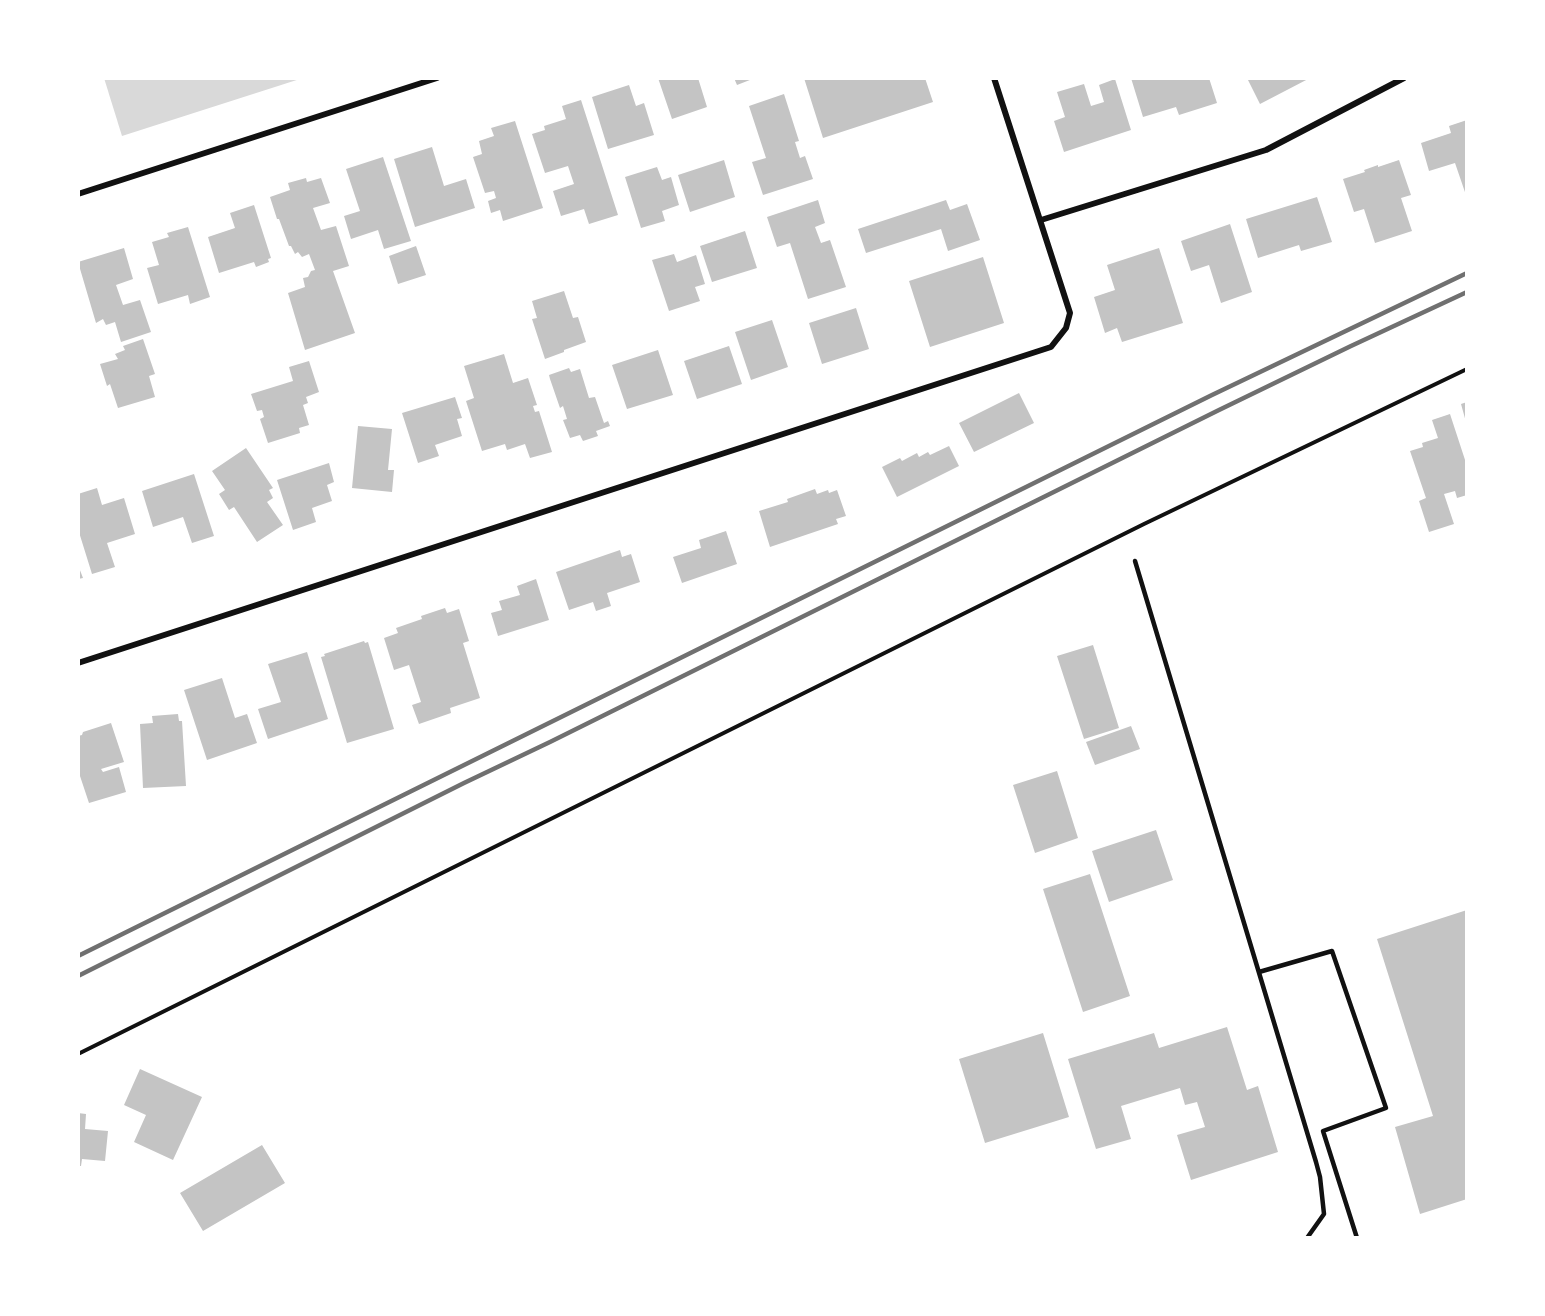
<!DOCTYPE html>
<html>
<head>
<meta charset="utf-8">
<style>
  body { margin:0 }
  #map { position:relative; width:1545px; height:1316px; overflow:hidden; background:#fff; font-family:Montserrat,sans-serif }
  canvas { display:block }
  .frame { position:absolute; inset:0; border:80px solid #fff; pointer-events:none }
</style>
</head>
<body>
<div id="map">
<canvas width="1545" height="1316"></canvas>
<div class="frame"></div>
</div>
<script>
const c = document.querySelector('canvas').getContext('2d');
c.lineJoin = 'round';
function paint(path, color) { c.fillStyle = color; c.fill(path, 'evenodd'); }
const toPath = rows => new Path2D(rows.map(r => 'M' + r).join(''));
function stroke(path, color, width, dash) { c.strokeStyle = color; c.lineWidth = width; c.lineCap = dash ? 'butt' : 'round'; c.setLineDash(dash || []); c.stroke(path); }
paint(toPath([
  [104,78,303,78,122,136]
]), '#d9d9d9');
paint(toPath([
  [658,78,698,78,707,107,672,119],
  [734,78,755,78,737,85],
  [804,78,925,78,933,102,823,138],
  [1131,78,1209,78,1217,103,1179,115,1176,107,1143,117],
  [1247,78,1310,78,1260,104],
  [1115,79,1131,130,1064,152,1054,121,1065,117,1057,92,1084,84,1091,106,1104,102,1099,85],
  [629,85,636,106,644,103,654,135,608,149,592,97],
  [784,94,799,141,795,142,800,158,805,156,813,179,763,195,752,162,766,158,749,106],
  [581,100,618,215,589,224,584,209,561,216,553,191,574,184,568,166,545,173,532,134,545,130,544,126,566,119,562,106],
  [1467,120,1467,198,1455,163,1429,171,1421,143,1451,133,1449,126],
  [515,121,543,208,503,221,500,210,491,213,488,201,496,198,494,191,485,193,473,157,482,154,479,141,494,136,491,128],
  [432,147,444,186,466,179,475,208,415,227,394,159],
  [383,157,411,241,384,249,378,230,351,239,344,216,360,211,346,169],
  [724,160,735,197,690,212,678,175],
  [1399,160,1411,195,1401,198,1412,231,1375,243,1364,209,1354,212,1343,179,1365,172,1364,170,1378,165,1378,167],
  [657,167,662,180,671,177,679,205,662,211,665,221,641,228,625,177],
  [306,178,307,182,321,178,330,203,313,208,321,230,336,226,349,266,333,271,355,333,305,350,288,293,305,287,303,278,308,277,311,271,315,270,309,254,302,257,298,252,295,254,291,246,289,246,279,219,277,219,270,197,290,190,288,183],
  [1317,197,1332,242,1301,251,1299,245,1258,258,1246,219],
  [818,200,825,223,815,227,821,243,830,240,846,287,808,299,790,243,777,247,767,217],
  [946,200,950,210,967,204,980,240,948,251,941,229,866,253,858,229],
  [254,205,271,258,268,259,269,262,256,267,254,262,219,273,208,237,235,228,230,213],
  [1230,224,1252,292,1221,303,1209,265,1191,271,1181,241],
  [188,227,210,297,190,304,188,295,158,304,147,268,159,265,152,242,169,237,167,233],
  [745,231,757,268,712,282,700,246],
  [416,246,426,275,398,284,389,256],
  [124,248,133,279,116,285,123,305,140,300,151,332,121,342,115,322,106,325,103,319,96,323,78,262],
  [1159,248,1183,323,1122,342,1117,328,1105,333,1094,297,1115,290,1107,265],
  [674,254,677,262,696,255,705,284,695,287,700,301,669,311,652,260],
  [983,257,1004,323,930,347,909,281],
  [564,291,573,318,578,317,586,342,564,350,564,352,545,359,532,319,537,318,532,301],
  [856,308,869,349,822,364,809,323],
  [772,320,788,367,751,380,735,332],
  [143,339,155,374,149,376,155,397,118,408,110,384,107,386,100,364,118,359,115,354,125,350,123,346],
  [729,346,742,384,697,399,684,361],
  [658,350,673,395,627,409,612,365],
  [504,354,513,383,528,378,537,405,533,406,535,412,539,411,552,452,530,458,525,444,507,450,505,444,482,451,466,401,474,398,464,366],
  [309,361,319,392,306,397,308,403,303,405,309,425,299,428,300,433,268,443,260,419,264,417,262,410,257,411,251,394,293,381,289,367],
  [569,368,571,372,580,369,589,398,595,397,604,423,608,421,610,426,596,431,598,436,583,441,580,435,570,438,563,420,567,419,563,406,560,408,550,379,549,375],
  [1019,393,1034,423,974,452,959,423],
  [455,397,462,418,457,419,462,436,435,445,439,456,418,463,402,413],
  [1467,402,1467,422,1466,422,1461,404],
  [1450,414,1467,466,1467,495,1457,498,1455,491,1444,494,1454,524,1429,532,1419,501,1426,498,1410,451,1423,447,1422,443,1438,438,1432,420],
  [358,426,392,429,388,470,394,470,392,492,352,488],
  [949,446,959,466,897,497,882,467,900,458,902,461,917,453,919,457,928,452,930,455],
  [246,448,273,488,269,490,273,498,267,502,283,525,257,542,234,507,229,510,219,494,225,490,212,471],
  [329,463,334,482,327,485,332,501,312,508,316,522,293,530,277,480],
  [194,474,214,536,192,543,183,517,153,527,142,491],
  [97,488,102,505,124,498,135,534,107,543,115,567,92,574,78,529,78,494],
  [815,489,817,494,828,490,829,493,837,490,846,516,836,519,838,524,770,547,759,511,788,502,787,499],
  [726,531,737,564,682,583,673,557,701,548,699,540],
  [620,550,622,557,631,554,640,582,607,593,611,606,596,611,593,602,569,610,556,572],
  [78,565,83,578,78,579],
  [536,579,549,620,498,636,491,613,502,610,499,601,520,595,517,586],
  [445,608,447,613,459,609,469,641,463,643,480,698,450,708,451,713,419,724,412,705,421,702,409,665,394,670,384,638,398,633,396,628,422,619,421,616],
  [364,641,365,643,368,642,394,729,347,743,321,657,325,656,324,654],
  [1093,645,1119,728,1084,739,1057,656],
  [307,652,328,719,268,739,258,709,281,702,268,664],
  [222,678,235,718,247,714,257,743,207,760,184,690],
  [178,714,179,721,182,721,186,786,143,788,140,724,153,723,152,716],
  [111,723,124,762,101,769,103,772,119,767,126,792,89,803,78,770,78,736,82,735,83,732],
  [1131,726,1140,749,1095,765,1086,742],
  [1057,771,1078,838,1035,853,1013,785],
  [1156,830,1173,880,1109,902,1092,851],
  [1090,874,1130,996,1083,1012,1043,889],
  [1467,910,1467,1199,1420,1214,1395,1127,1433,1116,1377,939],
  [1227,1027,1247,1090,1258,1086,1278,1152,1191,1180,1177,1135,1205,1127,1197,1102,1185,1105,1180,1088,1121,1106,1131,1139,1096,1149,1068,1059,1154,1033,1159,1048],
  [1043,1033,1069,1117,985,1143,959,1059],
  [140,1069,202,1097,173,1160,134,1142,146,1115,124,1105],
  [78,1113,86,1114,85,1129,108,1131,105,1161,82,1159,81,1166,78,1166],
  [262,1145,285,1183,203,1231,180,1193]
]), '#c4c4c4');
stroke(toPath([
  [78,1054,1144,524,1467,369]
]), '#111', 4);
stroke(toPath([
  [1135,561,1316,1162,1320,1177,1324,1214,1307,1238],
  [1259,972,1332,951,1386,1108,1323,1131,1357,1238]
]), '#111', 4.5);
stroke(toPath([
  [78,194,437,78],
  [1041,220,1266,150,1404,78],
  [78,663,1051,347,1066,328,1070,313,994,78]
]), '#111', 6);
stroke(toPath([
  [78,956,1212,395,1467,273],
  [78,976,464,783,550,742,1219,410,1351,346,1467,292]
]), '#707070', 4.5);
</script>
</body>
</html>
